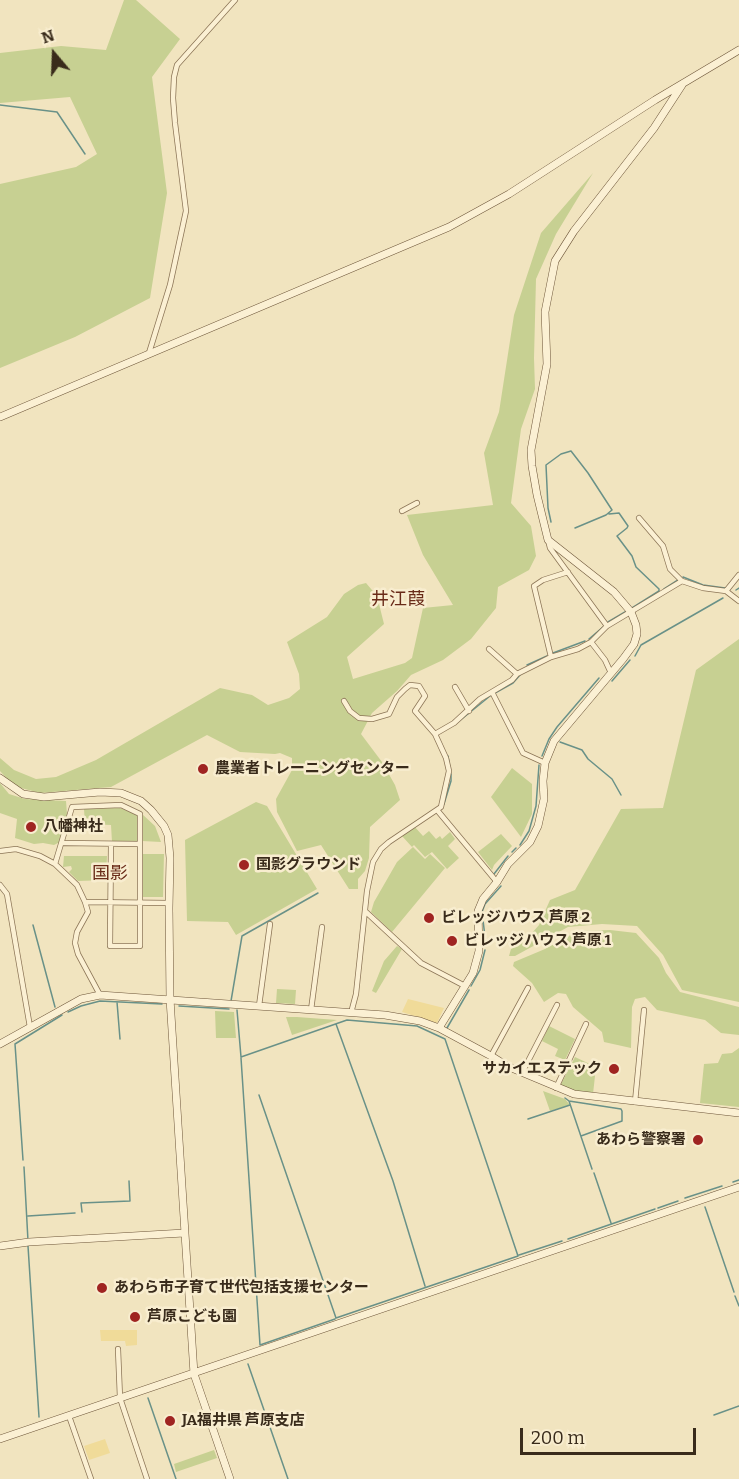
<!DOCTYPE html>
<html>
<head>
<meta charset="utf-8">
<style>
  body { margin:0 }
  #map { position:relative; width:739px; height:1479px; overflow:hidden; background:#f1e4bf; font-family:Bitter,serif }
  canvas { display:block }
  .north { position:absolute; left:24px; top:24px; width:60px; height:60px; -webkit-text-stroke:4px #f8edcf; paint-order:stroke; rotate:341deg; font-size:16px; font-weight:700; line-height:24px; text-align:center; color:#392b1b }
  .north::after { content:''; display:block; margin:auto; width:21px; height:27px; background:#392b1b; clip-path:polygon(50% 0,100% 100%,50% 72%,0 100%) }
  .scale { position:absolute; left:520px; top:1428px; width:176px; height:27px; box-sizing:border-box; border:3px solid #392b1b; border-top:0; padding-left:8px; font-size:18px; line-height:21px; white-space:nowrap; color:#392b1b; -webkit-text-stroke:4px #f8edcf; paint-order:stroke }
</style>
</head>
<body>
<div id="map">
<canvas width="739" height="1479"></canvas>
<div class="north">N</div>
<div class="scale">200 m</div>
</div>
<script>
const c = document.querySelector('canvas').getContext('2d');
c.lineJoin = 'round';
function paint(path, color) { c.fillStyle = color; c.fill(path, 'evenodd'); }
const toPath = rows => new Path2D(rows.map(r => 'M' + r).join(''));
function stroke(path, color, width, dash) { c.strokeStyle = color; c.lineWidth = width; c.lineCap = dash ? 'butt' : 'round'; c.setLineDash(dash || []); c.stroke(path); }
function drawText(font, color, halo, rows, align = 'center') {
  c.font = font + ' Bitter,"Noto Sans JP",serif'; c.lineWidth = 5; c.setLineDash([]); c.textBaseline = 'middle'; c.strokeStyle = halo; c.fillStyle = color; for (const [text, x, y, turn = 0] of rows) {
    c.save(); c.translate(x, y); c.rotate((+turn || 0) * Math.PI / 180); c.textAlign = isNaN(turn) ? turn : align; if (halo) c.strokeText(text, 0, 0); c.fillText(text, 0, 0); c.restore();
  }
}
paint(toPath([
  [124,0,136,0,180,39,152,77,167,193,150,298,75,337,0,368,0,184,76,167,97,154,70,97,0,103,0,53,61,46,106,50],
  [593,173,556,234,536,279,534,358,535,389,521,429,511,503,531,526,536,556,529,570,498,587,496,608,471,639,443,660,411,675,397,691,372,713,361,734,382,762,395,785,400,800,370,827,369,858,365,871,358,879,358,889,349,889,321,845,297,851,277,812,276,799,292,770,292,758,280,753,275,754,240,752,207,735,111,787,40,793,21,788,10,782,0,771,0,758,14,770,36,779,56,777,96,760,220,688,252,695,268,705,289,698,300,689,299,674,287,642,327,617,344,594,358,585,366,583,377,596,384,624,347,657,353,679,405,663,412,658,423,608,453,605,423,555,407,515,493,505,484,453,499,412,514,315,541,233],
  [739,639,739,1002,682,990,663,955,637,926,602,924,568,927,515,956,509,956,511,949,526,940,539,925,550,900,575,890,621,809,663,808,696,670],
  [512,768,532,784,532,814,521,837,491,797],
  [0,783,9,794,25,799,66,801,67,814,60,842,54,845,43,843,34,844,15,838,17,819,0,813],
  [256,802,267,806,317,889,236,935,228,922,187,921,185,840],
  [120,808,137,815,138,842,112,842,111,825,85,824,84,809],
  [142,814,155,826,161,842,142,841],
  [414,826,423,836,429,831,436,839,440,836,442,839,450,832,455,839,448,846,459,858,447,869,432,852,425,857,414,845,412,847,402,836],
  [501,834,512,846,494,865,492,870,478,852],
  [413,847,425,859,430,854,445,868,392,932,371,912,374,902,397,862],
  [142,854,164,854,163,897,142,897],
  [64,856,107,856,106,880,78,881,69,872,72,869,71,866,63,867],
  [610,930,636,933,659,958,666,973,680,992,739,1007,739,1035,721,1033,705,1020,657,1010,645,997,635,999,632,1007,631,1048,604,1042,602,1032,573,1007,566,994,558,993,544,1002,532,983,513,966,514,962,545,949,578,931],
  [397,946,402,949,376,993,372,991,384,961],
  [277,989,296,990,295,1004,276,1003],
  [215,1011,234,1012,236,1038,216,1038],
  [286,1017,297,1017,337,1020,292,1035],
  [549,1026,575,1039,565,1060,555,1056,558,1049,542,1041],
  [739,1048,739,1107,700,1103,704,1064,718,1063,722,1054,732,1053],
  [575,1057,596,1067,593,1094,572,1091,560,1086],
  [543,1091,565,1099,570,1105,550,1111],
  [214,1450,217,1458,176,1472,174,1464]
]), '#c7d092');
paint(toPath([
  [408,999,444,1008,437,1023,402,1012],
  [100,1330,137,1330,137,1345,126,1346,125,1341,101,1341],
  [105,1439,110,1453,89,1460,84,1446]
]), '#f0db99');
stroke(toPath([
  [0,105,57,112,85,154],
  [609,514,619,513,628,526,627,528,617,536,632,556,636,567,659,589,659,591,632,608],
  [551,522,548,508,546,465,561,454,571,451,588,473,612,510,606,515,575,528],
  [683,577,703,585,725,588],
  [664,589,678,580],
  [736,590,739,588],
  [608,622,625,612],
  [589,639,603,627],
  [553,653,585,641],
  [635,656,641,645,723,598],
  [527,665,547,656],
  [612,681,630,660],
  [495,693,513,683,520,675],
  [458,722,490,696],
  [560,742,582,750,588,759,612,779,621,795],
  [448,756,450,769],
  [542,756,549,739,557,727,599,678],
  [444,804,451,781,451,774],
  [520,845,529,831,536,806,539,765],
  [512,852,516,848],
  [494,874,508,856],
  [33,925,55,1007],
  [486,945,482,912,485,904,501,886],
  [471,986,480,970,485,950],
  [231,1001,242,936,318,893],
  [117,1002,120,1039],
  [179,1006,229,1009],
  [237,1010,241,1057,347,1020,417,1026,445,1039,518,1256,336,1318,259,1095],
  [68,1012,81,1006,100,1001,162,1004],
  [336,1024,393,1181,425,1286],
  [447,1028,469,990],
  [241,1058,260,1345,335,1319],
  [565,1098,569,1101,592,1169],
  [569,1101,621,1109,622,1111,622,1121,581,1136],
  [528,1119,570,1105],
  [23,1160,15,1044,62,1015],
  [24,1167,28,1241],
  [594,1173,611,1223],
  [733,1182,739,1180],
  [685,1198,722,1186],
  [705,1207,734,1292],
  [658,1208,678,1201],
  [82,1212,81,1203,130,1201,129,1181],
  [28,1216,75,1213],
  [568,1239,655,1209],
  [28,1246,39,1417],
  [519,1255,562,1241],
  [735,1296,739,1306],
  [248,1364,288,1479],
  [148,1398,176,1479],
  [714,1415,739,1406]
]), '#699188', 1.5);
const street = toPath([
  [149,353,170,285,186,211,175,123,173,98,174,77,177,65,235,0],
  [402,511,417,503],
  [639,518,663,546,670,569,682,581],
  [548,540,550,548,607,626],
  [726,591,739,575],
  [591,642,605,660,611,673],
  [489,649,517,674],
  [551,657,534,586,543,580,568,572],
  [455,687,469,711],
  [492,692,523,753,545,763],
  [344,701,350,711,359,718,372,719,389,714,397,697,405,689,410,685,419,686,425,696,415,711,435,734,446,758,449,771,441,807,389,842,381,849,373,862,367,891,356,994,351,1013],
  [435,734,454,723,480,699,512,680,517,674,551,657,578,649,591,642,607,626,682,581,703,588,726,591,739,601],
  [437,810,497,882],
  [63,843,140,844],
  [0,851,16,849,40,856,55,864,77,885,85,902,88,912,77,932,75,943,78,954,100,995],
  [55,864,72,807,121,805,140,814,140,946,110,946,111,844],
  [0,885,7,894,30,1027],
  [85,902,169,903],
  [366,912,421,963,465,986],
  [259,1006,270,924],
  [311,1010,322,927],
  [491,1056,528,988],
  [522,1073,557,1005],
  [556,1088,586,1024],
  [635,1102,644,1010],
  [118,1349,120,1398,147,1479],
  [69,1416,91,1479]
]);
const secondary = toPath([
  [0,417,449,227,509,194,655,100,739,50],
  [0,778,23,794,44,797,100,792,121,793,141,801,151,810,164,826,168,835,170,858,169,908,170,999,194,1374,230,1479],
  [439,1028,473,973,479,951,478,911,483,899,497,882,508,864,530,842,538,826,544,799,543,781,545,763,554,741,623,659,634,644,637,634,636,625,631,612,614,592,548,540,537,495,532,466,531,450,547,364,545,312,555,261,574,231,654,128,682,85],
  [0,1044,81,999,100,995,385,1015,420,1021,439,1028,491,1056,507,1066,574,1094,739,1113],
  [0,1246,29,1242,184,1233],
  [0,1439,739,1187]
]);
stroke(street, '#8b7456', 6);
stroke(secondary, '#6d5539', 8);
stroke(street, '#fbf0d3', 4.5);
stroke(secondary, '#fbf0d3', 7);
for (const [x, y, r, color] of [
  [203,769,6,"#9f2421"],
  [31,827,6,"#9f2421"],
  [244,865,6,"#9f2421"],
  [429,918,6,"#9f2421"],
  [452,941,6,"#9f2421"],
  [614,1069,6,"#9f2421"],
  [698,1140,6,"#9f2421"],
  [102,1288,6,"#9f2421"],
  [135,1317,6,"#9f2421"],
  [170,1421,6,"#9f2421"]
]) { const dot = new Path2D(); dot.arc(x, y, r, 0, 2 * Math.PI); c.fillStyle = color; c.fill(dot); stroke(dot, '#f8edcf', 2); }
drawText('bold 15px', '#392b1b', '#f8edcf', [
  ["農業者トレーニングセンター",215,769],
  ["八幡神社",43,827],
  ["国影グラウンド",256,865],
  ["ビレッジハウス 芦原 2",441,918],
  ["ビレッジハウス 芦原 1",464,941],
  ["サカイエステック",602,1069,"right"],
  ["あわら警察署",686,1140,"right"],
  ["あわら市子育て世代包括支援センター",114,1288],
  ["芦原こども園",147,1317],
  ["JA福井県 芦原支店",182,1421]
], 'left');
drawText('18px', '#692b18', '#f8edcf', [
  ["井江葭",398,600],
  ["国影",110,874]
]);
</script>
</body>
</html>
